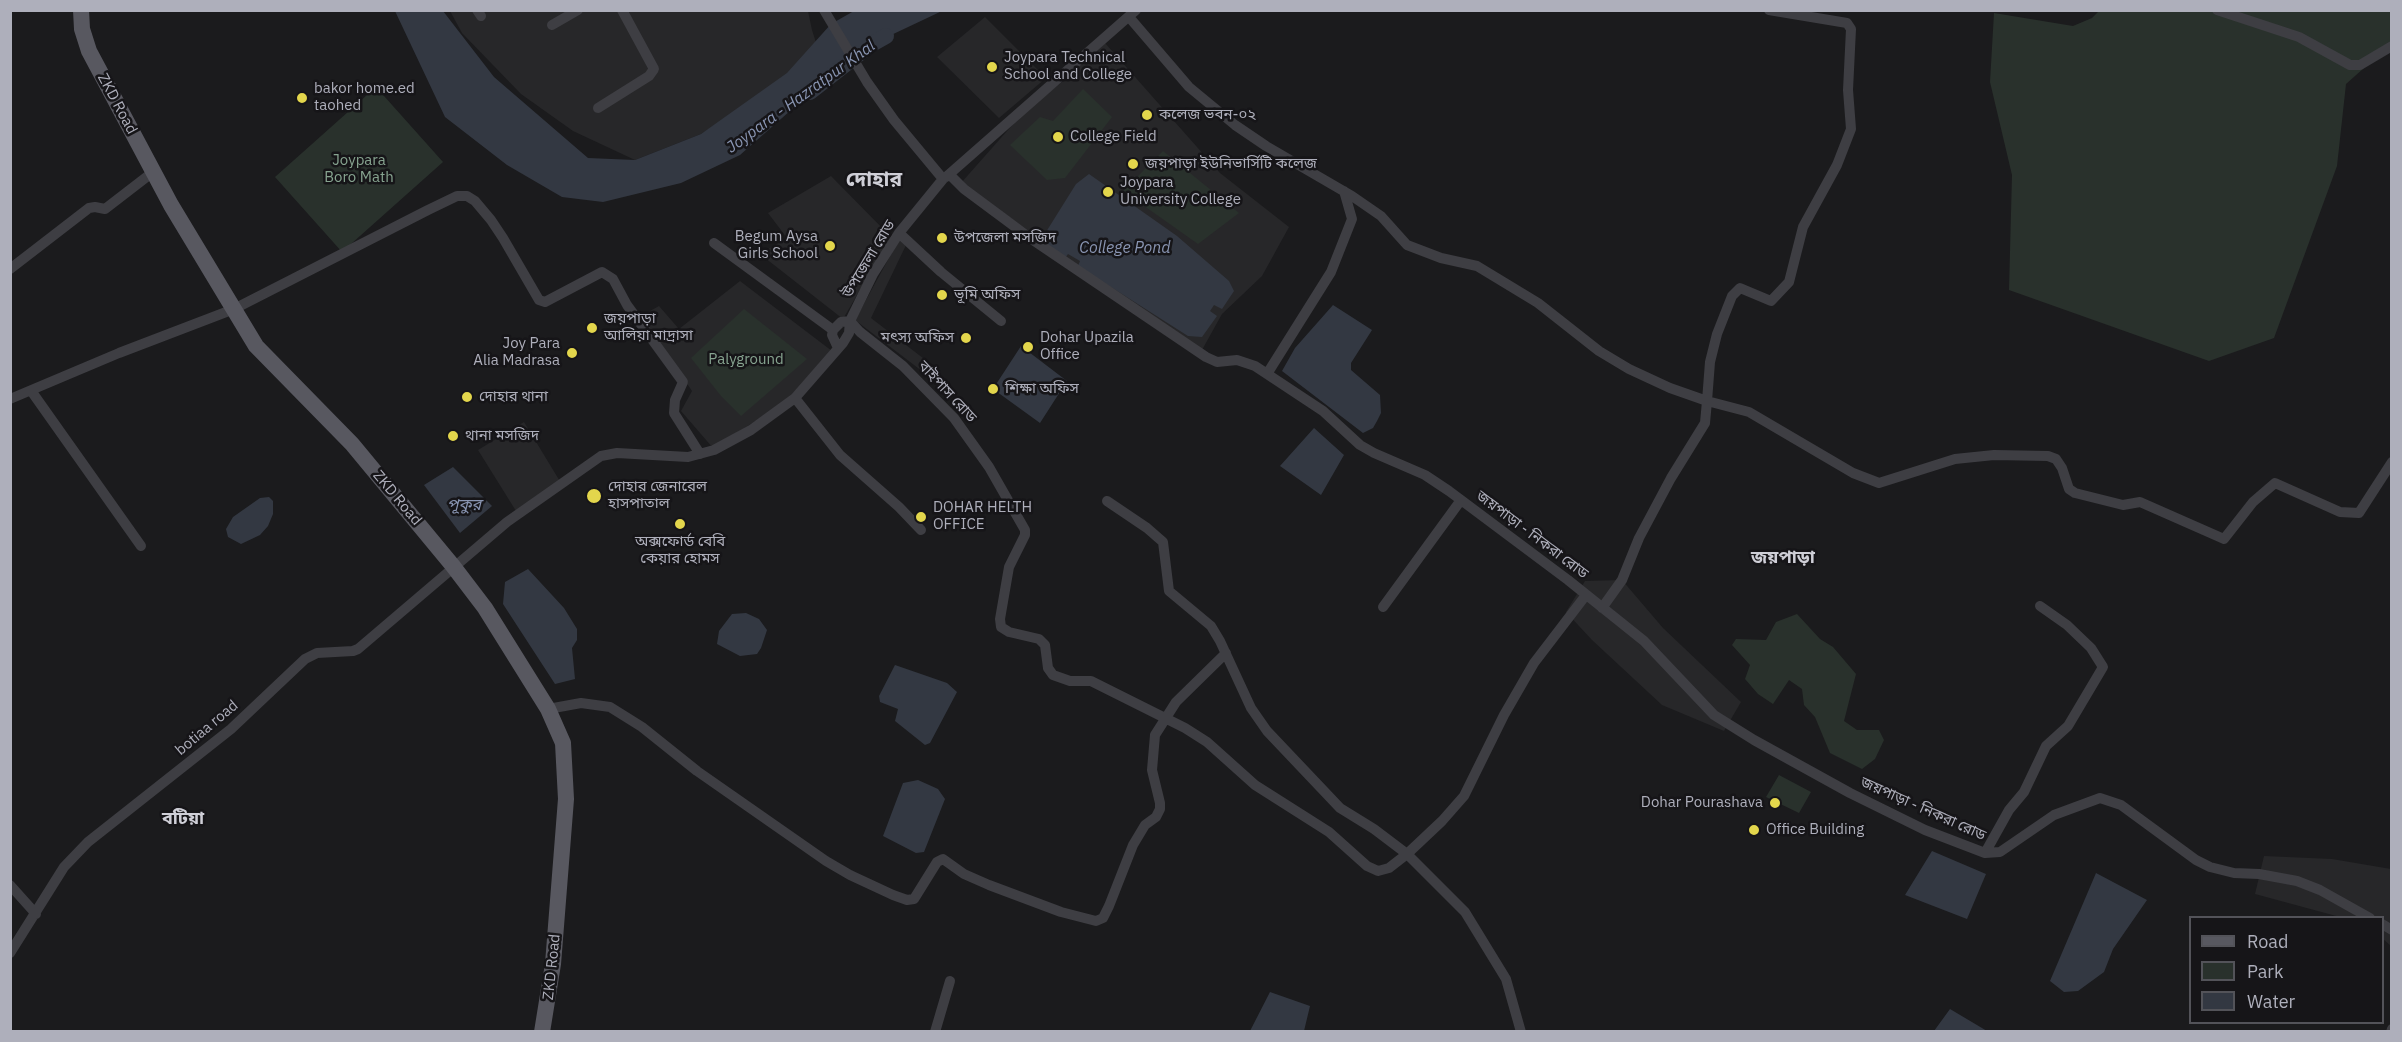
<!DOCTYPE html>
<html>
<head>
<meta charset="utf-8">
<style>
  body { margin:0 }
  #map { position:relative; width:2402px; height:1042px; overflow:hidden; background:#1b1b1d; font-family:"IBM Plex Sans",sans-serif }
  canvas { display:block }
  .frame { position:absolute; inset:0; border:12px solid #aeafbb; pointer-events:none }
  .legend { position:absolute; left:2189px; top:916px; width:195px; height:108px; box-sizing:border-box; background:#161518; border:2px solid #535359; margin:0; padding:8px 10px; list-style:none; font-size:18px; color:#aeafbb }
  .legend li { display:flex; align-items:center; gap:12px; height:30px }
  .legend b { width:30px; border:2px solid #535359 }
</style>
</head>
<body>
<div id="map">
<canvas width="2402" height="1042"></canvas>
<div class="frame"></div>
<ul class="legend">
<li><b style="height:8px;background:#585860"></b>Road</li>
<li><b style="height:16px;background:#29312c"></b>Park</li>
<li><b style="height:16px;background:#333842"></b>Water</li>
</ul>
</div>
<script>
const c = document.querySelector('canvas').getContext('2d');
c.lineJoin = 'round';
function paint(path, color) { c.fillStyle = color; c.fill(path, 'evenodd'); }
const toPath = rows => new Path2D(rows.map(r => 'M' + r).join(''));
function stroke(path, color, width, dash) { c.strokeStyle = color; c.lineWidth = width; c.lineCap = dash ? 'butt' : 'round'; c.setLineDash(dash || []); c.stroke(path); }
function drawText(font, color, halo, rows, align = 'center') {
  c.font = font + ' "IBM Plex Sans","Noto Sans Bengali",sans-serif'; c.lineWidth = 5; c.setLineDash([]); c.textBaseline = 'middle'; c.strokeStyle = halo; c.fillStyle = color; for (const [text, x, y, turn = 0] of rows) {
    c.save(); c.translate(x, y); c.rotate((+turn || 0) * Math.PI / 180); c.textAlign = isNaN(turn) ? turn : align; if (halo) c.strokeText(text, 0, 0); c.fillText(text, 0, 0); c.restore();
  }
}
paint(toPath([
  [450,11,808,11,812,30,821,58,701,134,635,160,573,131,521,94,462,33],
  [985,17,1046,78,999,118,937,57],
  [1105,43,1220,173,1289,227,1262,276,1222,314,1202,350,1183,340,961,183,1023,113,1062,82],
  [831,176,891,237,843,319,760,254,787,238,768,213],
  [900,238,907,243,871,318,941,372,935,381,855,320],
  [740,281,832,351,793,397,713,448,681,411,692,391,641,316,659,306,679,329],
  [524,422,561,483,516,511,478,450],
  [1622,580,1663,628,1741,702,1724,731,1662,705,1592,640,1566,612,1585,581],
  [2264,856,2332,859,2391,869,2391,946,2383,939,2382,918,2340,917,2255,894]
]), '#272729');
paint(toPath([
  [2100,10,2391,11,2391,44,2346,84,2337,166,2274,338,2209,361,2009,290,2012,175,1990,82,1994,13,2073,26,2092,18],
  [376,87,443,162,342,252,275,177],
  [1083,89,1112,117,1065,178,1047,180,1010,145,1040,117,1053,121],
  [1163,151,1239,213,1198,244,1123,191],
  [744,309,807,359,741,416,721,396,691,358],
  [1797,614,1820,639,1833,647,1856,674,1844,721,1857,730,1879,730,1884,740,1875,759,1862,769,1830,753,1815,717,1804,705,1802,689,1789,680,1773,704,1758,694,1745,679,1750,665,1732,645,1736,639,1766,640,1776,622],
  [1779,775,1811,792,1799,813,1766,797]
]), '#29312c');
paint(toPath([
  [395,11,443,11,494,77,588,158,635,160,701,134,787,73,831,24,854,11,942,11,870,45,824,81,740,155,681,183,603,202,562,197,507,165,445,117],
  [1089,174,1177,236,1229,281,1234,291,1222,309,1214,305,1210,311,1217,316,1202,337,1188,336,1078,266,1080,261,1068,254,1065,258,1041,240,1076,184],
  [1333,305,1372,330,1351,363,1351,370,1380,395,1381,413,1377,421,1373,428,1363,433,1282,371,1295,348],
  [1021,346,1067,381,1040,423,993,389],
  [1314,428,1344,455,1321,495,1280,466],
  [453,467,492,506,460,533,424,485],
  [269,497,273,501,273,514,268,526,260,535,241,544,228,537,226,529,233,517,260,498],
  [528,569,564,608,577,629,577,640,572,648,575,679,555,684,503,604,505,582],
  [746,613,759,619,767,630,761,648,757,654,740,656,717,644,719,631,732,614],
  [895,665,947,683,957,692,930,743,925,745,895,721,898,709,880,702,879,696],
  [918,780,938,789,945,799,924,852,916,853,883,836,903,783],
  [1932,851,1986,874,1967,919,1905,895],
  [2096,873,2147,900,2113,949,2104,972,2078,991,2064,992,2050,981],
  [1270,992,1310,1006,1304,1031,1250,1031],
  [1950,1009,1987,1031,1934,1031]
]), '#333842');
stroke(toPath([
  [810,92,870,45,886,36]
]), '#333842', 16);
stroke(toPath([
  [477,10,481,16],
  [1769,10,1847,23,1851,29,1848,90,1851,129,1837,165,1803,227,1789,282,1771,301,1740,288,1732,296,1717,334,1710,362,1707,401,1749,412,1853,473,1879,483,1955,459,1994,455,2048,456,2056,459,2062,468,2069,489,2075,493,2123,505,2140,502,2224,539,2253,502,2275,483,2340,512,2359,513,2392,462],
  [2217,10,2299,37,2350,65,2360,65,2392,46],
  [1129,17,1189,87,1235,125,1266,146,1352,196,1381,216,1407,245,1441,258,1477,266,1538,303,1599,351,1629,369,1670,388,1707,401,1705,423,1671,478,1639,538,1622,580,1602,608],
  [552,25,578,10],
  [598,108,649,76,654,69,622,10],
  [950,175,964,189,1030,238,1206,357,1217,362,1237,360,1255,366,1323,411,1360,445,1374,453,1425,475,1449,491,1568,580,1644,641,1714,715,1754,740,1850,793,1925,830,1985,853,2000,852,2054,815,2100,798,2121,805,2196,860,2210,867,2234,873,2259,874,2297,881,2320,890,2370,918],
  [946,177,1136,10],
  [899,233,941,272,1001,321],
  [714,243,833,330],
  [10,269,89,208,95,207,105,209,153,172],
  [838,348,832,335,833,330,841,322,850,321,860,332,903,366,954,418,989,467,1025,530,1025,535,1009,567,1000,619,1001,627,1009,632,1039,639,1045,645,1048,668,1053,675,1070,681,1091,681,1185,728,1207,742,1255,785,1329,832,1367,866,1378,871,1389,868,1407,854,1442,821,1464,796,1504,715,1534,663,1586,595],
  [1267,374,1331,272,1352,219,1344,191],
  [32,392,141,546],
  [795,398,840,455,899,507,921,530],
  [10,399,119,353,234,309,428,210,457,196,467,196,475,201,491,220,503,238,539,300,545,302,602,272,613,279,627,305,683,382,675,400,674,413,700,454],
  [1107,501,1147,528,1163,542,1169,591,1211,626,1220,641,1251,708,1267,731,1340,808,1374,829,1407,854,1465,912,1506,979,1521,1032],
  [1383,607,1461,500],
  [548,709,581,703,610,707,642,727,697,771,826,861,850,875,893,895,907,900,914,899,937,862,943,859,964,874,989,885,1061,912,1096,921,1103,918,1109,906,1133,845,1145,825,1156,817,1160,809,1160,803,1152,770,1155,735,1176,702,1226,653],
  [1985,853,2009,810,2024,792,2046,746,2068,726,2103,667,2091,648,2067,625,2040,606],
  [10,885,36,914],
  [2382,924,2392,930],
  [10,953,64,867,88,842,231,729,305,659,317,653,353,651,358,649,507,522,601,456,617,453,688,457,714,450,751,430,795,398,843,343,849,333,850,321,873,274,899,233,943,179,894,120,867,82,824,10],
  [935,1032,950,981],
  [2391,1032,2392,1029]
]), '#3e3e43', 10);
stroke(toPath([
  [81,10,82,29,89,51,171,205,256,346,352,444,453,566,485,608,548,709,563,743,566,799,553,964,542,1032]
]), '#585860', 16);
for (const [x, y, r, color] of [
  [992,67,6,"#e3d64c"],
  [302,98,6,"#e3d64c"],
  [1147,115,6,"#e3d64c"],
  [1058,137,6,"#e3d64c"],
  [1133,164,6,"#e3d64c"],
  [1108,192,6,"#e3d64c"],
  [942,238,6,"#e3d64c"],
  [830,246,6,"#e3d64c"],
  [942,295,6,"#e3d64c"],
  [592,328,6,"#e3d64c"],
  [966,338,6,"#e3d64c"],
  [1028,347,6,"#e3d64c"],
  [572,353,6,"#e3d64c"],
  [993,389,6,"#e3d64c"],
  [467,397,6,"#e3d64c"],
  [453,436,6,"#e3d64c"],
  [594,496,8,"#e3d64c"],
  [921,517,6,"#e3d64c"],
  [680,524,6,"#e3d64c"],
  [1775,803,6,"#e3d64c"],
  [1754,830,6,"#e3d64c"]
]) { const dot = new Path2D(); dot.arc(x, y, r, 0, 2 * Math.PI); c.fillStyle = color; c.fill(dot); stroke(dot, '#161518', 2); }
drawText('15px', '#aeafbb', '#161518', [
  ["Joypara Technical",1004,58],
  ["School and College",1004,75],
  ["bakor home.ed",314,89],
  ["taohed",314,106],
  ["কলেজ ভবন-০২",1159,115],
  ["College Field",1070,137],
  ["জয়পাড়া ইউনিভার্সিটি কলেজ",1145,164],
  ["Joypara",1120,183],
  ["University College",1120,200],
  ["Begum Aysa",818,237,"right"],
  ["Girls School",818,254,"right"],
  ["উপজেলা মসজিদ",954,238],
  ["ভূমি অফিস",954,295],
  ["জয়পাড়া",604,319],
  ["আলিয়া মাদ্রাসা",604,336],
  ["মৎস্য অফিস",954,338,"right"],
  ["Dohar Upazila",1040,338],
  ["Office",1040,355],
  ["Joy Para",560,344,"right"],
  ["Alia Madrasa",560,361,"right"],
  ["শিক্ষা অফিস",1005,389],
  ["দোহার থানা",479,397],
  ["থানা মসজিদ",465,436],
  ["দোহার জেনারেল",608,487],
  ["হাসপাতাল",608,504],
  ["DOHAR HELTH",933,508],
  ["OFFICE",933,525],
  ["অক্সফোর্ড বেবি",680,542,"center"],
  ["কেয়ার হোমস",680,559,"center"],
  ["Dohar Pourashava",1763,803,"right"],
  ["Office Building",1766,830]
], 'left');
drawText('15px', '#aeafbb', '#161518', [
  ["ZKD Road",117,104,62],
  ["উপজেলা রোড",869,259,-59],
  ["বাইপাস রোড",947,392,47],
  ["ZKD Road",397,498,50],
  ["জয়পাড়া - নিকরা রোড",1532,535,37],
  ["botiaa road",207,728,-40],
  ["জয়পাড়া - নিকরা রোড",1923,809,24],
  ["ZKD Road",552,967,-84]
]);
drawText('15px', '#87a490', '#161518', [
  ["Joypara",359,161],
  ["Boro Math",359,178],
  ["Palyground",746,360]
]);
drawText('italic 16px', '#8995b2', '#161518', [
  ["Joypara - Hazratpur Khal",801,97,-36],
  ["College Pond",1125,248],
  ["পূকুর",464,505]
]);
drawText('bold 18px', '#cfcfd7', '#161518', [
  ["জয়পাড়া",1783,558],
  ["বটিয়া",183,819]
]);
drawText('bold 21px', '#cfcfd7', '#161518', [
  ["দোহার",874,180]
]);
</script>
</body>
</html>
